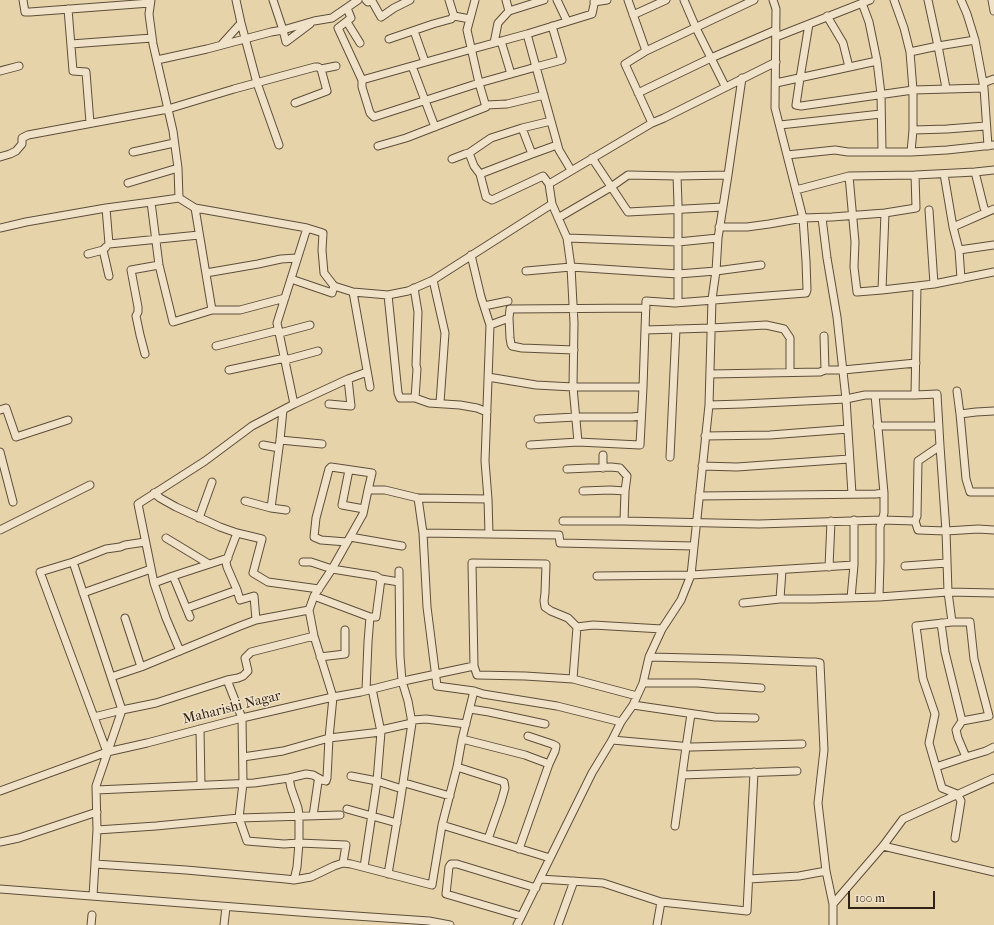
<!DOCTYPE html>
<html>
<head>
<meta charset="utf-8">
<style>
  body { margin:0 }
  #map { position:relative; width:994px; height:925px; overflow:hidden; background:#e7d3aa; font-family:"IM FELL French Canon",serif }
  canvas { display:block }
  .scale { position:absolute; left:848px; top:891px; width:87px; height:18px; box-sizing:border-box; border:2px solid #302215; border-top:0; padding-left:5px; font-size:12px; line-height:14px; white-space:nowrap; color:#302215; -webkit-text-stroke:3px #efe2c8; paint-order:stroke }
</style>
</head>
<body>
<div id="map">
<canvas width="994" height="925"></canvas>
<div class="scale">100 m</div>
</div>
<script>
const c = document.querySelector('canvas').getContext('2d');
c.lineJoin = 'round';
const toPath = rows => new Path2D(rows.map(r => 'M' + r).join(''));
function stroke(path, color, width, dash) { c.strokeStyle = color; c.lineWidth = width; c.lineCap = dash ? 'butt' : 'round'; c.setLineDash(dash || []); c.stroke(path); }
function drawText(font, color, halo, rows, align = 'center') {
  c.font = font + ' "IM FELL French Canon",serif'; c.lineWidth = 3; c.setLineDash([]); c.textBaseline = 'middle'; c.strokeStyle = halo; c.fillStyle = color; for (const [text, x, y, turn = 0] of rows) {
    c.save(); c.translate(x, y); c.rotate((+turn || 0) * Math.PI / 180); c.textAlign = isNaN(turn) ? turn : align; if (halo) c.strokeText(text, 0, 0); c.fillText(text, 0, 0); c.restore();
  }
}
const minor = toPath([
  [23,0,25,12,30,12,150,3],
  [151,0,149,14,153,44,173,131,178,168,179,198,195,208,212,310,240,310,285,298],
  [273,0,283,30,286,42,310,24],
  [366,0,368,2,371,1,372,1,381,17,394,8,410,0],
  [449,0,454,16],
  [557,0,567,21],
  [628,0,646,51],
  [684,0,696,28,725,86],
  [894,0,904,28,910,52,913,90,913,130,911,152],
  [928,0,938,46,946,88],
  [961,0,967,14,975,40,984,88,988,146],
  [992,0,994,11],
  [594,2,607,0],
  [862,3,869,22,877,61,881,94,882,151],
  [347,8,351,18,338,28,362,80,465,51,527,34,592,14,595,0],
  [68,9,73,71,86,72,90,123],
  [509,11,544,0],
  [633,15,666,0],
  [827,16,843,43,849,67],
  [347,22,360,43],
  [241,23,257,83,279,145],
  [809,24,800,78,796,105,801,106,913,90,984,88],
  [552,26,562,60,536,67,559,150,571,170],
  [414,31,425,62],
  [776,37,870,0],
  [389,39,433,24,451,19,454,16,470,19],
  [501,41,511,74],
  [494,43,498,23,509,11,506,0],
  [71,44,152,38],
  [222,44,241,23,236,0],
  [910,52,938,46,975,40],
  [157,60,207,49,271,32,283,30,314,21,332,18,358,0],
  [412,66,435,127],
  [0,71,19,66],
  [362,80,362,87,370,113,374,117,479,83,467,30,475,0],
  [776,83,877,61],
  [983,83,994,79],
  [638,93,711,58,776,30],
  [295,103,327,91,321,69],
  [486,105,507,104,544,95],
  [652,123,625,64,646,51,754,0],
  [780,125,881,114],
  [522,128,532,154],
  [913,130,947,129,986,126],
  [378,146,406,138,486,107,479,83,536,67,527,34],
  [133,152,174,143],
  [469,153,474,166,480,174,486,197,492,200,543,176,549,184],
  [787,155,835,150,848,152,911,152,947,150,994,145],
  [0,157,10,154,16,151,22,144,22,138,28,135,168,109,234,89,315,67,318,67,321,69,336,66],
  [592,158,628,212,723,207],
  [452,159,465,154,469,153,491,138,522,128,551,121],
  [975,172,984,208,987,212],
  [480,174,532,154,557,145],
  [944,174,953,227,959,250,961,279],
  [849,176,855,242,854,267,857,292,882,290],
  [128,183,178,168],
  [796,190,849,176,915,175,975,172,994,170],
  [179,198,151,202,159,265,173,322,212,310],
  [552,204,567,238,678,242,718,238],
  [106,208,151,202],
  [195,208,229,214,307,228,323,233,322,250,324,273,334,286,353,292,388,295,408,291,433,280,552,204,549,184,652,123,664,118,776,62],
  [885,213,882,290,917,286,915,395,937,394,940,446,946,531,918,530,915,521,917,516,918,461,940,446],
  [558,218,611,187,628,175,677,176],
  [822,218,827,258,837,317,846,399,852,494],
  [719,227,747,227,769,224,803,218,832,217,885,213,916,208,915,175],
  [953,227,994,209],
  [0,228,26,222,106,208,109,244,199,235],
  [567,238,571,267,574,323,573,387,643,387,646,301,675,303,806,293,807,290,806,261,803,218,775,108,776,9,773,0],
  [103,250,109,276],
  [959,250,994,245],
  [88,254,103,250,106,247],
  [526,271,571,267,678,274,716,271,761,265],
  [206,273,258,264,281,259,297,258],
  [291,279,332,293,334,286],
  [433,280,445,333,440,403],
  [934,284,994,272],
  [917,286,934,284,929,210],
  [414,288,418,312,416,365,417,369,415,398],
  [353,292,370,387],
  [388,295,398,393,400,398,415,398,429,403,460,405,477,408,487,412],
  [678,302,678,204,677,176,728,175],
  [484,306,508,301],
  [509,318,510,338,511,344,512,346,522,348,574,350],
  [490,325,509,318,510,309,646,308],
  [645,330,711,328,766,325,784,329,790,338,790,372],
  [280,333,310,325],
  [824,336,825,370],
  [216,346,279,330],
  [145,354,140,335,136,316,138,312,138,307,131,270,159,265],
  [285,360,318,351],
  [229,370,285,358],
  [710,374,820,372,825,370,843,370,916,363],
  [488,377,536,385,573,387,578,442],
  [957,391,960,414,966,479,970,492,994,492],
  [875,395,884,493,884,513,880,527,880,562,879,597],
  [294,404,348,379,367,372],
  [329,404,351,406,348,379],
  [709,405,743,404,846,399,865,395,915,395],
  [0,410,6,408,16,437,68,420],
  [283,410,280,440,271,508,286,510],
  [960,414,976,412,994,411],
  [538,419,576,417,632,417,641,416],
  [877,426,939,426],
  [705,436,770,435,848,429],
  [280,440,322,444],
  [263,445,279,448],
  [530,445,578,442,640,445,643,387],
  [0,452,13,502],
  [603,455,603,468],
  [670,457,676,329],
  [702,466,737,467,849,459],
  [567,469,611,467,620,468,627,476,625,491,624,521],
  [349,470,342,505,364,509],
  [583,491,610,490,625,491],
  [154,493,160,498,176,507,220,527,237,533,262,539,253,573,268,582,319,589],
  [699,496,876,494,884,493],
  [418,498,423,533,427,607,437,686,474,691,483,694,557,706,621,722],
  [245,501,271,508],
  [199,518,212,482],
  [563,521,624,521,759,524,882,520,915,521],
  [0,530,90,485],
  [237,533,226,562,227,567,237,590,240,600,254,596,256,620],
  [423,533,489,534,488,499,485,461,490,325,481,297,471,255],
  [489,534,559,535,560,543,694,546],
  [350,537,402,546],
  [166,538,209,564],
  [347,542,321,540,314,537,316,518,329,469,331,467,372,473,368,490],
  [73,562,122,710,96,786,97,830,93,896],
  [303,562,311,562,332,569,376,576,381,579,399,582],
  [905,566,947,563],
  [829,567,831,521],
  [173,576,228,558],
  [597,576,691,575,854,565],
  [154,583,166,618,180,651],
  [83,593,151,569],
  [314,596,370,617,368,642,366,690],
  [851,598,854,565,854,520],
  [780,599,813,599,879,597,948,592,994,593],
  [743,603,780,599,782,570],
  [187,608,237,590],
  [190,617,173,576,154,583,138,504,205,461,252,426,294,404,277,323,307,228],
  [370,617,376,617,381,579],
  [125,618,141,667],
  [952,622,970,622,974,659,989,716,962,721,956,730,958,738,966,757],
  [941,623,945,652,962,721],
  [577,627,568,618,551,611,545,607,544,601,545,593,546,564,472,563,474,666,477,675,525,676,573,679,637,696],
  [320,657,345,654,345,630],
  [649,657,734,659,808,662,815,662,820,663,824,750,818,803,826,871,833,904,833,925],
  [111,677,141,667,240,626,256,620,309,610],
  [573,679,577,627,593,625,662,629],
  [643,683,697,683,761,688],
  [633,705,715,717,755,718],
  [470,709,489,712,545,724],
  [94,717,122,710,156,703,227,680,238,678,243,676,248,671,245,658,251,652,314,636],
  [413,720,426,719,466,724],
  [200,729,201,785],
  [381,730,412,723],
  [528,736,552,744,556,746,555,751,549,764],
  [462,739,525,755,549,764,519,849],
  [612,740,692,747,802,744],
  [107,752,40,572,73,562,106,549,120,547,125,545,145,542],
  [243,757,283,751,329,738,381,732],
  [457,767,504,782,505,788,501,802,488,839],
  [936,767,966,757,986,751,994,747],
  [682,775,797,771],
  [351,776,377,781,402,789],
  [289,778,291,788,298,808,299,816,299,843,297,867,294,880],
  [408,784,450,796],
  [96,790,254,783,289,778,306,774,313,775,322,780,326,781,327,778,329,738,333,697,314,636,309,610,314,596,332,569,363,514,368,490,385,490,418,498,488,499],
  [0,791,107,752,147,743,242,718,333,697,361,692,408,680,474,666],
  [347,809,397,823],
  [340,815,239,818,247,841,284,844,299,843,346,845,343,863],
  [313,816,318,782],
  [442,825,550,858],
  [675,826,686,747,691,714],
  [97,830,156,826,239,818,243,783,242,718,227,680],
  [955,838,961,801,957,794,942,788,929,743,935,714,923,679,916,626,952,622,948,592,946,531,978,529,994,530],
  [0,842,19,838,97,812],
  [883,846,994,872],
  [95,864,186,870,286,879,294,880,311,877,334,866,343,863,351,864,432,885,442,825,457,767,462,739,474,691],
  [364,867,377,781,381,732,372,689],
  [388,874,400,803,412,723,408,701,402,681,400,656,399,571],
  [540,879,603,883,661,902,747,911,754,772],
  [749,879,799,876,826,871],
  [0,889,312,913,429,921,450,925],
  [833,904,883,846,903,819,994,778],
  [521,916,446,894,449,867,451,864,457,864,536,888],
  [91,925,92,915],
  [224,925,226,907],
  [517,925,592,773,612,740,621,722,633,705,643,683,649,657,662,629,681,600,691,575,709,405,712,299,716,271,718,238,728,175,742,78],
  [558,925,574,881],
  [657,925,661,902]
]);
stroke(minor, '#5e4e3a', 9);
stroke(minor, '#efe2c8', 7);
drawText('14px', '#302215', '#efe2c8', [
  ["Maharishi Nagar",232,708,-14]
]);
</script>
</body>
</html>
